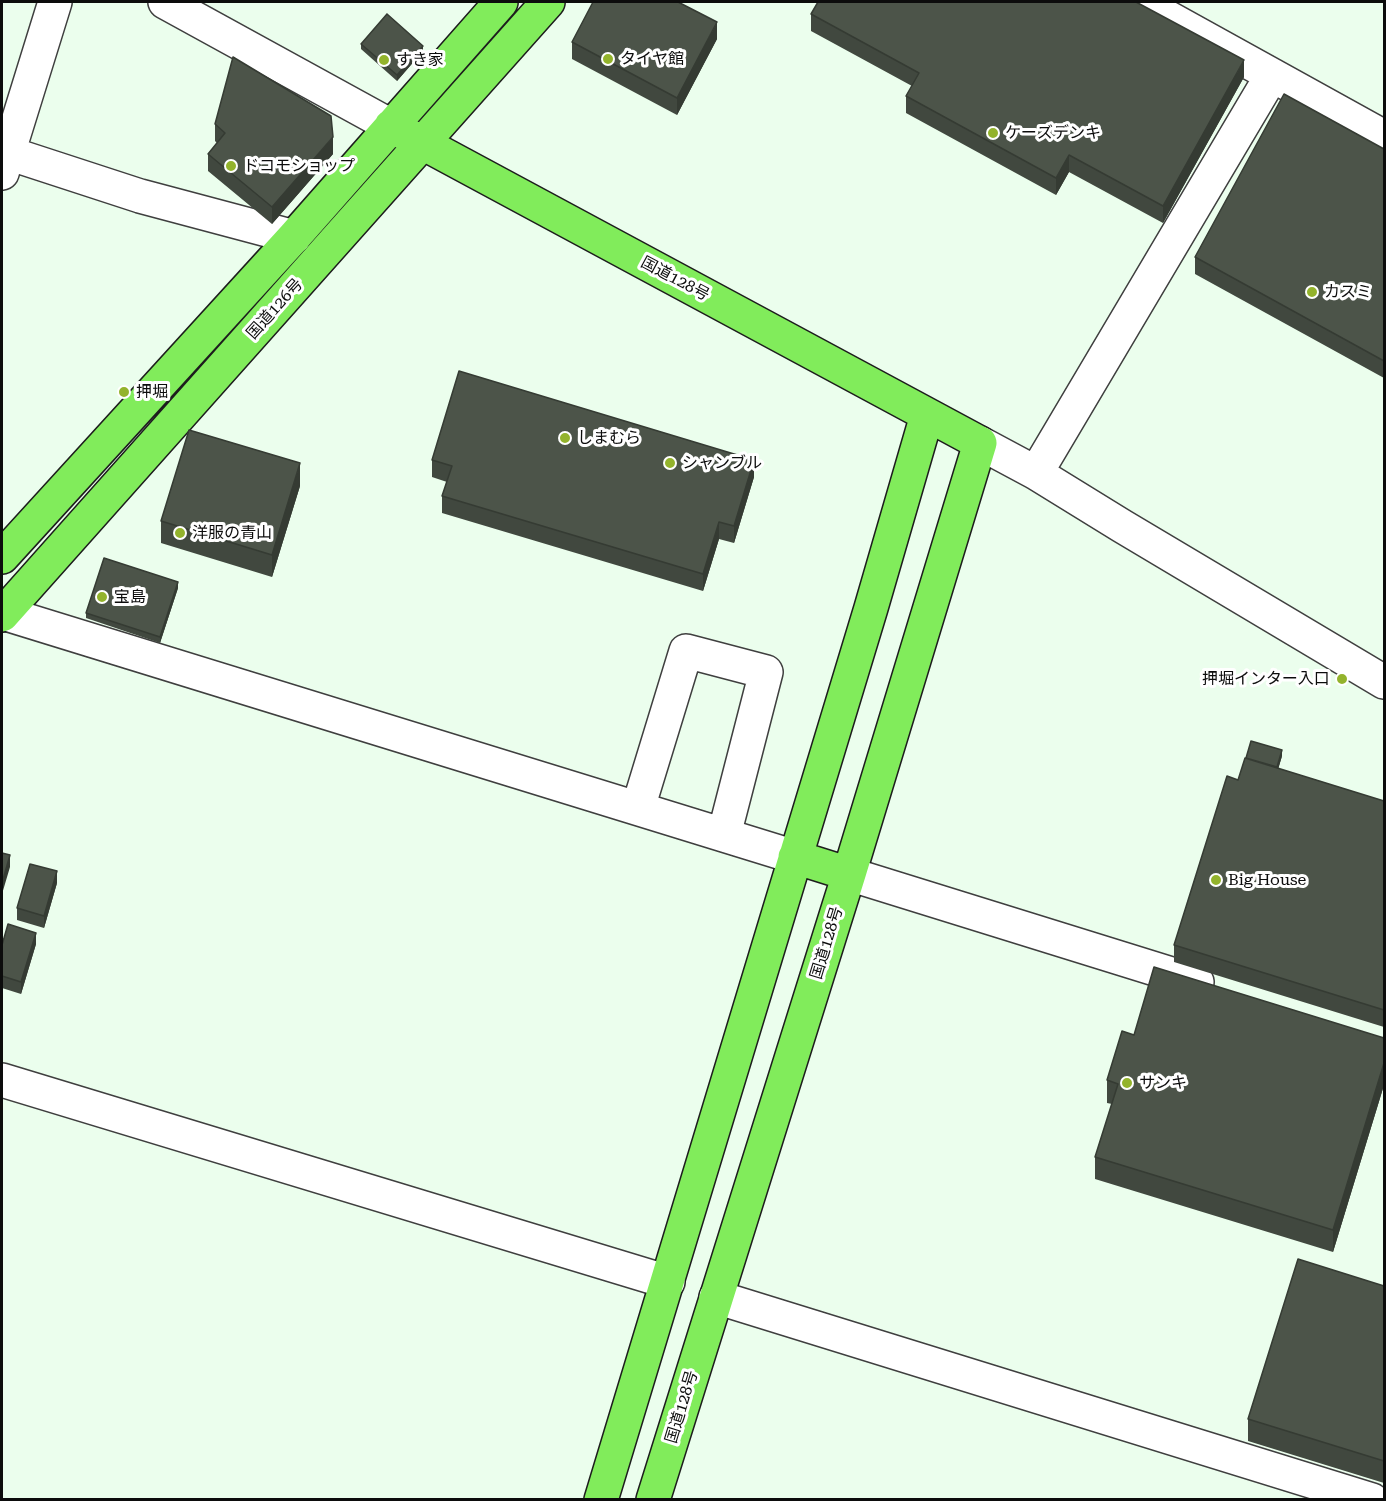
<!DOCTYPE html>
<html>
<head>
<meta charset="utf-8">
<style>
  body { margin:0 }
  #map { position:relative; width:1386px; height:1501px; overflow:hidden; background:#ebfeed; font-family:"Roboto Serif",serif }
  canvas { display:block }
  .frame { position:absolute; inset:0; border:3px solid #0c0c0c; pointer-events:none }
</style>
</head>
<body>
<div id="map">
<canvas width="1386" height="1501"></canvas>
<div class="frame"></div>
</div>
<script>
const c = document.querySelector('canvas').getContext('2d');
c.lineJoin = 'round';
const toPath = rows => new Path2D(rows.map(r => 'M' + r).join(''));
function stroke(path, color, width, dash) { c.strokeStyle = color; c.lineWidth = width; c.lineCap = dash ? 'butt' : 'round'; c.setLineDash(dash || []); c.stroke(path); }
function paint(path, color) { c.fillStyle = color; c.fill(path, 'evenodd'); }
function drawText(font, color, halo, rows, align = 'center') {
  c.font = font + ' "Roboto Serif","Noto Sans JP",serif'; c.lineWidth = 6; c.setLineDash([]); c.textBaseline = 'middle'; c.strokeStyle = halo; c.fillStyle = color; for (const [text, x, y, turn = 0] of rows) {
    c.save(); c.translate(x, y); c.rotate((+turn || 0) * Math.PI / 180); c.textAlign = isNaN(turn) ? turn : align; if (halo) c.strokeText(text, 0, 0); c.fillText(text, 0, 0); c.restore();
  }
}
const minor = toPath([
  [165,2,391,126],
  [1140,2,1384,137],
  [2,151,140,196,294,237],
  [2,173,55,2],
  [980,443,1036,473,1122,526,1384,682],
  [1036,473,1272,75],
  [3,613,795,857],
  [638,808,686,651,766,672,724,835],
  [849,874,1197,982],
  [2,1080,668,1282],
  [716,1297,1372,1500]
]);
const highway = toPath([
  [391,126,980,443,849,874,653,1500],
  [2,557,294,237,501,2],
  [2,615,548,2],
  [795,857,849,874],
  [601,1500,871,608,927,415]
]);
stroke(minor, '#3f3f3f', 36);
stroke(highway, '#1d1d1d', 36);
stroke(minor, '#fff', 33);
stroke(highway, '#81ec5b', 33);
paint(toPath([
  [811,14,1244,77,1163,223,1069,172,1056,195,906,113,906,96,912,86,811,31],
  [717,39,677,115,572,59,572,42],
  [361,44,423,51,397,81,361,49],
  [215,124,333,154,272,224,208,171,208,154,217,143,215,141],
  [1384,149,1384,378,1195,274,1195,257],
  [432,460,754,477,734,543,719,539,703,591,442,513,442,496,447,482,432,477],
  [300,486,272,577,161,543,161,521],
  [178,588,160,643,86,618,86,613],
  [1282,756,1278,769,1384,801,1384,1027,1174,962,1174,945,1238,780],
  [57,883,44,928,17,920,17,908],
  [36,944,21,994,2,988,2,945],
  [1134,1035,1384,1038,1384,1085,1333,1252,1095,1179,1095,1157,1112,1104,1107,1103,1107,1080],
  [1384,1286,1384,1483,1248,1441,1248,1419]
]), '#41483f');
paint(toPath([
  [717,22,717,39,677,115,677,98],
  [423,46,423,51,397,81,397,75],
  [1244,60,1244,77,1163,223,1163,206],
  [333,137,333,154,272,224,272,207],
  [1069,155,1069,172,1056,195,1056,178],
  [754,460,754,477,734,543,734,526],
  [300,463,300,486,272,577,272,555],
  [719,522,719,539,703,591,703,574],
  [178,582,178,588,160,643,160,637],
  [1282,750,1282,756,1277,773,1277,767],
  [10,855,10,867,2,894,2,883],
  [57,871,57,883,44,928,44,916],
  [36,933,36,944,21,994,21,982],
  [1384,1063,1384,1085,1333,1252,1333,1230]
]), '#353b33');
const building = toPath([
  [593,2,678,2,717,22,677,98,572,42,593,2],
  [818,2,1136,2,1244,60,1163,206,1069,155,1056,178,906,96,919,73,811,14,818,2],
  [387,14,423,46,397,75,361,44,387,14],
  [233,57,331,116,333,137,272,207,208,154,225,133,215,124,233,57],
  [1284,94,1384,149,1384,361,1195,257,1284,94],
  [459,371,754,460,734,526,719,522,703,574,442,496,452,466,432,460,459,371],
  [189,430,300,463,272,555,161,521,189,430],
  [104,558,178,582,160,637,86,613,104,558],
  [1251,741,1282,750,1277,767,1246,758,1251,741],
  [1245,758,1384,801,1384,1010,1174,945,1227,776,1238,780,1245,758],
  [2,853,10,855,2,883,2,853],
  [30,864,57,871,44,916,17,908,30,864],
  [8,924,36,933,21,982,2,976,2,945,8,924],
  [1154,967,1384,1038,1384,1063,1333,1230,1095,1157,1118,1084,1107,1080,1122,1031,1134,1035,1154,967],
  [1298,1259,1384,1286,1384,1461,1248,1419,1298,1259]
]);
paint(building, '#4c5449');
stroke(building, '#353b33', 1.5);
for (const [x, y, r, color] of [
  [608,59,6,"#93b32c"],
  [384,60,6,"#93b32c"],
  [993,133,6,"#93b32c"],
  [231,166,6,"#93b32c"],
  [1312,292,6,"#93b32c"],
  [124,392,6,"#93b32c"],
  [565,438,6,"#93b32c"],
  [670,463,6,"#93b32c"],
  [180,533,6,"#93b32c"],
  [102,597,6,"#93b32c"],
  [1342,679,6,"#93b32c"],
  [1216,880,6,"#93b32c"],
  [1127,1083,6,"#93b32c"]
]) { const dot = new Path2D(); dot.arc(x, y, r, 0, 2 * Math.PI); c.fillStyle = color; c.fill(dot); stroke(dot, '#fff', 2); }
drawText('16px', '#0c0c0c', '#fff', [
  ["タイヤ館",620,59],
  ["すき家",396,60],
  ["ケーズデンキ",1005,133],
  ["ドコモショップ",243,166],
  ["カスミ",1324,292],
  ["押堀",136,392],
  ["しまむら",577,438],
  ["シャンブル",682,463],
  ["洋服の青山",192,533],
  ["宝島",114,597],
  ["押堀インター入口",1330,679,"right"],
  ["Big House",1228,880],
  ["サンキ",1139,1083]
], 'left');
drawText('16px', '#0c0c0c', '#fff', [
  ["国道128号",675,279,28],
  ["国道126号",275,309,-48],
  ["国道128号",827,943,-73],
  ["国道128号",682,1407,-73]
]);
</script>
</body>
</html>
